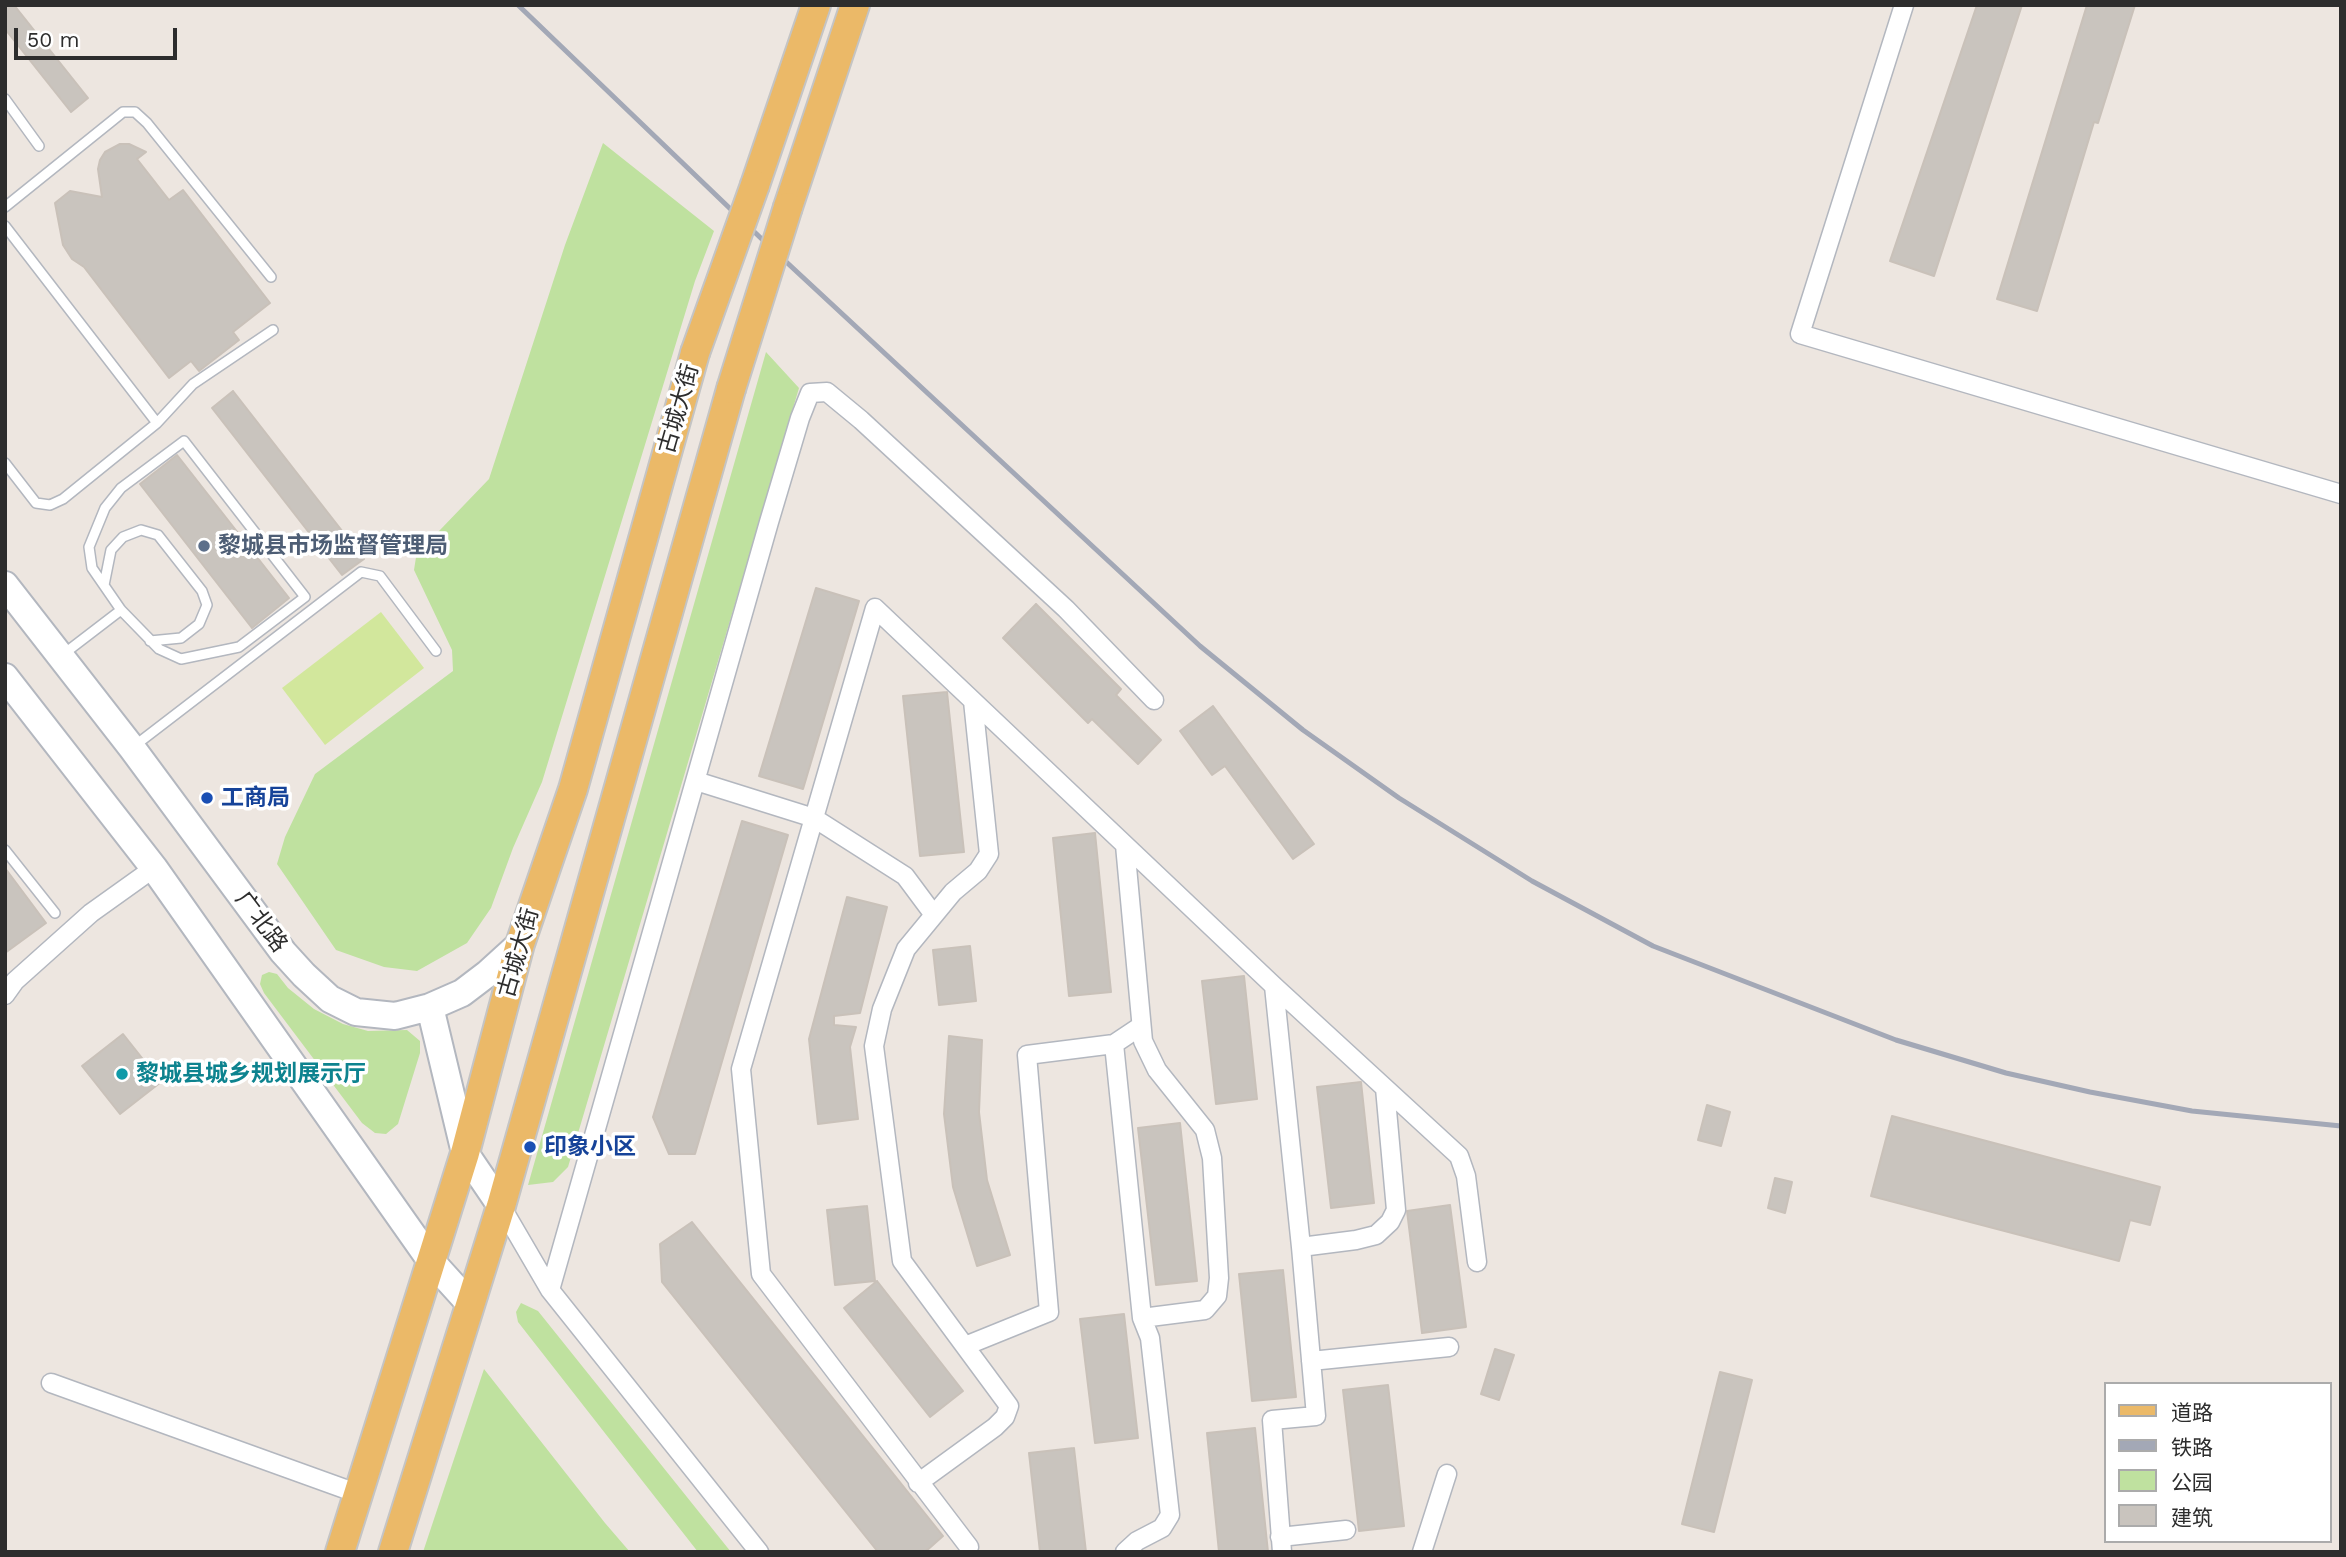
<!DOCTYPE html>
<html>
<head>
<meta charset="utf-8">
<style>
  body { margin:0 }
  #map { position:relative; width:2346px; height:1557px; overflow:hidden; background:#ede6e0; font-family:"Work Sans","Noto Sans SC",sans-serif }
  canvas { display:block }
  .frame { position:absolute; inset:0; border:7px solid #2d2d2d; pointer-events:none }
  .legend { position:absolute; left:2104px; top:1382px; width:228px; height:161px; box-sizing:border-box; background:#fff; border:2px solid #ababab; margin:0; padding:9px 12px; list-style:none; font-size:21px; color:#2d2d2d }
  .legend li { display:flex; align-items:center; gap:14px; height:35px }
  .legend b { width:35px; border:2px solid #ababab }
  .scale { position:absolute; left:14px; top:28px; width:163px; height:32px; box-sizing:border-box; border:4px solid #2d2d2d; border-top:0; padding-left:9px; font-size:21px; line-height:24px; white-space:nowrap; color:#2d2d2d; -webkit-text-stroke:5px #fff; paint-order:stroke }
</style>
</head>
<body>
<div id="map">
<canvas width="2346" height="1557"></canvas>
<div class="frame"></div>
<ul class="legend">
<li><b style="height:9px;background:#ebb968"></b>道路</li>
<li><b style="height:9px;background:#a3a8b6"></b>铁路</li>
<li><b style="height:19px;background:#bfe19f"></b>公园</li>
<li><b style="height:19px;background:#c9c4be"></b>建筑</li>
</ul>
<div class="scale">50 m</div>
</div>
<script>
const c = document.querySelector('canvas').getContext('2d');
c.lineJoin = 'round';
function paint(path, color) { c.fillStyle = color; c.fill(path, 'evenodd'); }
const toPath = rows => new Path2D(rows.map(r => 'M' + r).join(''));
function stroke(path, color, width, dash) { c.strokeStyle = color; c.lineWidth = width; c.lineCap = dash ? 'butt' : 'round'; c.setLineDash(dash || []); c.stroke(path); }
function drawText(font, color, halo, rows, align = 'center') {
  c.font = font + ' "Work Sans","Noto Sans SC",sans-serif'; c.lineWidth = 7; c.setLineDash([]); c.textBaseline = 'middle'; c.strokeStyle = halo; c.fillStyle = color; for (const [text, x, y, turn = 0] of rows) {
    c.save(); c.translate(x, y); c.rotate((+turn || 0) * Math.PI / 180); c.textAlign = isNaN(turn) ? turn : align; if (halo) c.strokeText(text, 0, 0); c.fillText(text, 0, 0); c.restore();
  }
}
paint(toPath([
  [603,143,714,231,695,281,542,782,513,848,491,908,467,943,417,971,384,967,336,950,277,864,285,837,315,774,453,671,452,650,414,570,417,551,440,530,489,479,565,245],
  [766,352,799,388,568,1167,553,1182,528,1185],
  [269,972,277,974,288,988,314,1009,343,1024,368,1031,407,1030,420,1041,420,1053,398,1124,386,1134,375,1133,362,1123,264,993,260,984,262,975],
  [521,1303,538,1311,731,1552,698,1552,518,1322,516,1312],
  [484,1369,605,1523,630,1552,423,1552]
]), '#bfe19f');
paint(toPath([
  [381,612,424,668,325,745,282,688]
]), '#d2e79c');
const building = toPath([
  [5,5,14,5,88,98,71,112,5,29,5,5],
  [1977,5,2022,5,1934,276,1890,261,1977,5],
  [2087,5,2135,5,2098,123,2094,122,2037,311,1997,299,2087,5],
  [120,144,129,144,146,152,137,159,169,200,183,190,270,303,233,332,239,340,199,371,191,361,169,378,84,267,72,259,63,245,55,203,70,191,102,197,98,169,100,160,105,152,120,144],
  [233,391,364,559,342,575,212,408,233,391],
  [177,455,289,598,252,628,140,484,177,455],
  [816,588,859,601,803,789,759,776,816,588],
  [1036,604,1121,689,1116,695,1161,740,1138,764,1092,719,1088,723,1003,638,1036,604],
  [947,692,964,852,920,856,903,696,947,692],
  [1213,706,1314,844,1293,859,1225,766,1212,775,1180,731,1213,706],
  [742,821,788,835,695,1154,669,1154,653,1117,742,821],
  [1095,833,1111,992,1069,996,1053,838,1095,833],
  [5,868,46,923,5,953,5,868],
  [847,897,887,907,860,1013,834,1016,834,1025,856,1027,850,1047,858,1119,818,1124,809,1039,847,897],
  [970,946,976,1001,939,1005,933,950,970,946],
  [1244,976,1257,1099,1216,1104,1202,981,1244,976],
  [123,1034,161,1082,120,1114,82,1066,123,1034],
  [949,1036,982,1040,979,1112,987,1180,1010,1255,977,1266,953,1187,944,1114,949,1036],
  [1361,1082,1374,1203,1331,1208,1317,1087,1361,1082],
  [1707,1105,1730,1112,1721,1146,1698,1140,1707,1105],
  [1892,1116,2160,1187,2150,1225,2130,1220,2119,1261,1871,1196,1892,1116],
  [1180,1123,1197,1281,1156,1285,1138,1128,1180,1123],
  [1775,1178,1792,1182,1785,1213,1768,1208,1775,1178],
  [1450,1205,1466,1327,1422,1333,1407,1211,1450,1205],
  [867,1206,875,1281,835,1285,827,1210,867,1206],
  [692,1222,943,1536,925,1552,878,1552,662,1282,660,1244,692,1222],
  [1283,1270,1296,1397,1252,1401,1239,1274,1283,1270],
  [877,1281,963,1391,930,1417,844,1308,877,1281],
  [1124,1314,1138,1438,1095,1443,1080,1319,1124,1314],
  [1495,1349,1514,1355,1499,1400,1481,1394,1495,1349],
  [1720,1372,1752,1380,1714,1532,1682,1524,1720,1372],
  [1388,1385,1404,1526,1359,1531,1343,1390,1388,1385],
  [1255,1428,1268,1552,1219,1552,1207,1433,1255,1428],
  [1074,1448,1086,1552,1040,1552,1029,1453,1074,1448]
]);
paint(building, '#c9c4be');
stroke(building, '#c9c1b9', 2);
const service = toPath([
  [5,99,39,146],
  [5,207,123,112,135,112,147,123,271,277],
  [5,226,157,423],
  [184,441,305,597,239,647,181,659,159,649,121,610,92,568,89,547,105,508,121,488,184,441],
  [5,463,36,503,50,505,63,499,157,423,193,384,273,330],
  [104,585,111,550,123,537,141,530,158,535,202,591,207,605,199,624,181,638,150,641],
  [61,656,121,610],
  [133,747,361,572,380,576,436,651],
  [5,850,55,913]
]);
const minor = toPath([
  [1904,5,1800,334,2341,494],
  [696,781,814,818,905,876,934,915],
  [1125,845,1143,1041,1157,1070,1205,1130,1212,1158,1219,1278,1217,1296,1205,1310,1142,1318],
  [1274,986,1301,1247,1316,1416,1272,1420,1282,1552],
  [5,995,15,981,91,913,154,868],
  [1114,1044,1142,1318,1150,1338,1170,1515,1162,1528,1137,1541,1125,1552],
  [501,1206,550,1290,759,1552],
  [1301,1247,1356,1240,1376,1235,1390,1222,1396,1210,1385,1088],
  [550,1290,769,522,800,418,810,393,827,392,861,420,1066,609,1154,700],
  [965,1346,1049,1312,1027,1055,1114,1044,1141,1026],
  [1311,1361,1449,1347],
  [51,1383,359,1494],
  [918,1483,995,1427,1005,1417,1009,1406,902,1261,874,1046,882,1009,906,949,953,892,978,871,989,854,973,701],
  [1280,1537,1346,1530],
  [969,1547,761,1274,741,1069,875,608,1274,986,1459,1156,1466,1176,1477,1262],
  [1422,1552,1447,1474]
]);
const secondary = toPath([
  [5,585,132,748,283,952,304,975,330,999,356,1012,395,1016,430,1007,465,1153,501,1206],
  [5,677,154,868,431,1261,470,1304],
  [430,1007,462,993,487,974,520,944]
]);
const primary = toPath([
  [755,185,816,5],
  [788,207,855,5],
  [340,1552,465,1153,520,944,573,789,695,353],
  [393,1552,501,1206,731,389]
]);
stroke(service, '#b3b7bf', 12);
stroke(minor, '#b3b7bf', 21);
stroke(secondary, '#b3b7bf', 30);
stroke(primary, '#c4c4c4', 32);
stroke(service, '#fff', 9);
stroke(minor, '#fff', 18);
stroke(secondary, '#fff', 26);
stroke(primary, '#ebb968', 28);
stroke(toPath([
  [518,5,768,245,1200,646,1303,730,1399,798,1532,881,1653,946,1896,1040,2006,1073,2090,1092,2192,1111,2341,1126]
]), '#a3a8b6', 5);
const primaryBridge = toPath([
  [695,353,755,185],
  [731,389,788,207]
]);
stroke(primaryBridge, '#c4c4c4', 32, []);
stroke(primaryBridge, '#ebb968', 28);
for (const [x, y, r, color] of [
  [204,546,7,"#5c6f8a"],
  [207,798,7,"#1a4fb4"],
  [122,1074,7,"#0f9aa8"],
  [530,1147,7,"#1a4fb4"]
]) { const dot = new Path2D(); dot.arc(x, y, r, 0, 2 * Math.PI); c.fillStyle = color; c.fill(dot); stroke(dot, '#fff', 2.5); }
drawText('23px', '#2d2d2d', '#fff', [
  ["古城大街",679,409,-74],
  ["广北路",261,922,53],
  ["古城大街",519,953,-74]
]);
drawText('bold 23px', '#4e5e75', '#fff', [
  ["黎城县市场监督管理局",218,546]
], 'left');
drawText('bold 23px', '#164399', '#fff', [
  ["工商局",221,798],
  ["印象小区",544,1147]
], 'left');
drawText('bold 23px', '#0d838f', '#fff', [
  ["黎城县城乡规划展示厅",136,1074]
], 'left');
</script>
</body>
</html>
